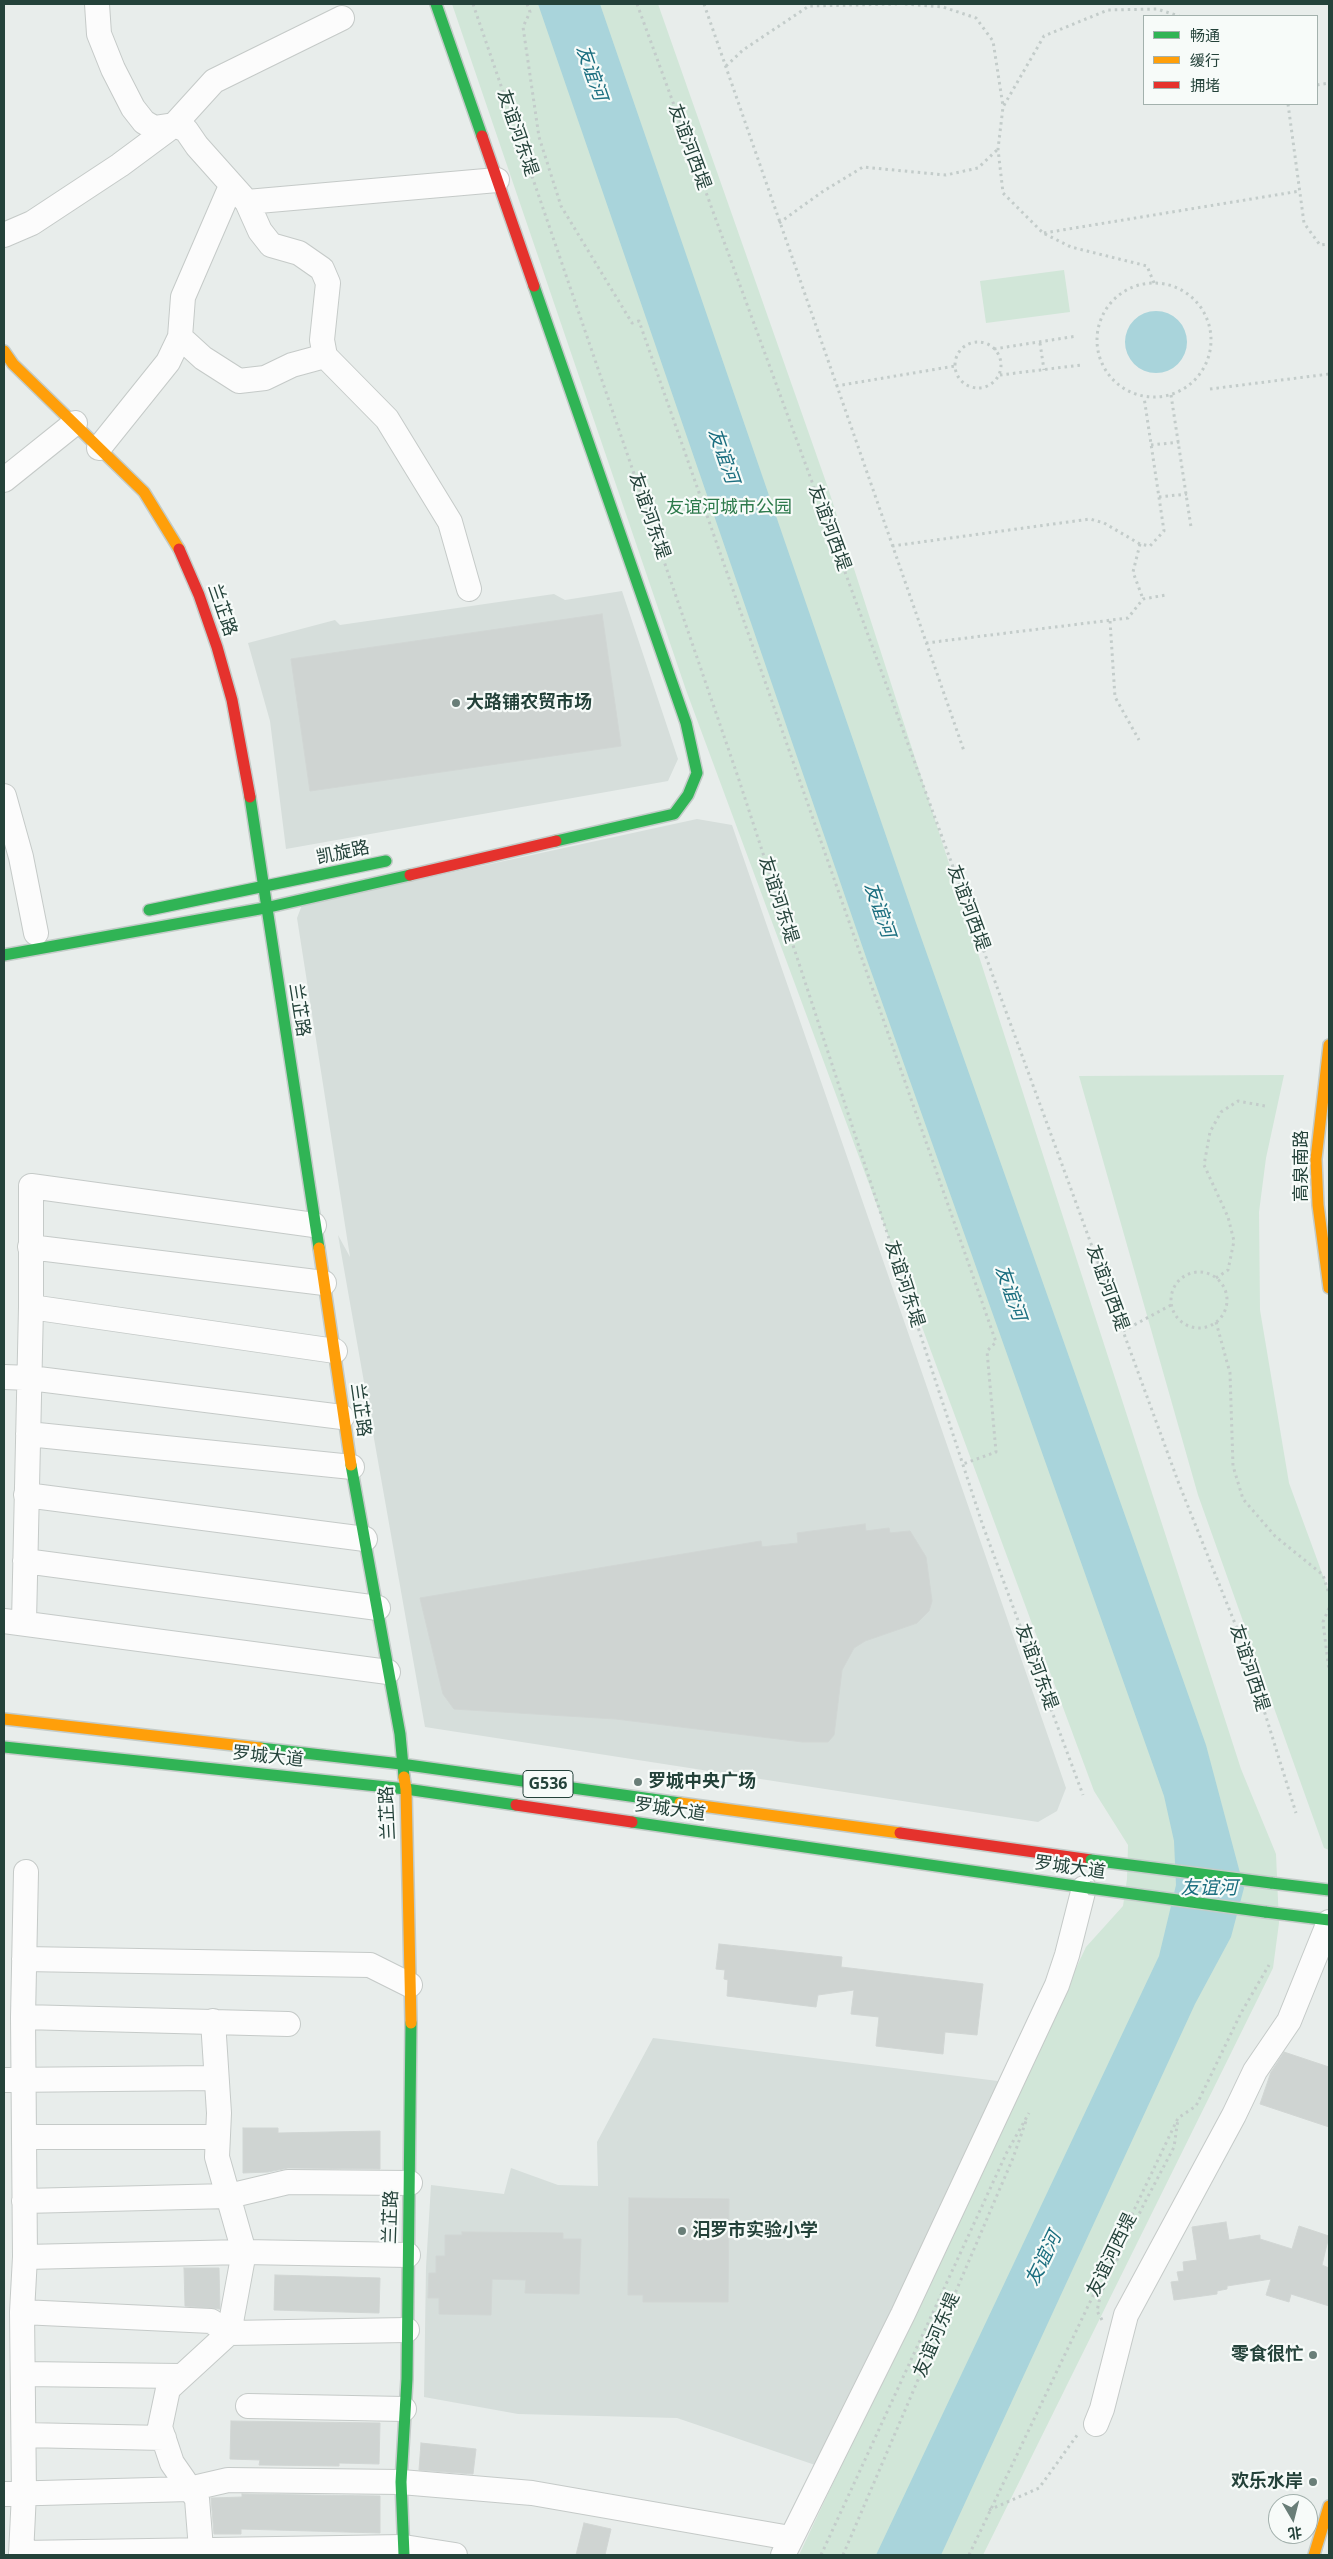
<!DOCTYPE html>
<html>
<head>
<meta charset="utf-8">
<style>
  body { margin:0 }
  #map { position:relative; width:1333px; height:2559px; overflow:hidden; background:#e8edeb; font-family:"Open Sans","Noto Sans SC",sans-serif }
  canvas { display:block }
  .frame { position:absolute; inset:0; border:5px solid #24423a; pointer-events:none }
  .legend { position:absolute; left:1143px; top:15px; width:175px; height:90px; box-sizing:border-box; background:#f7fbf9; border:1px solid #a3b1ad; margin:0; padding:6px 9px; list-style:none; font-size:15px; color:#24423a }
  .legend li { display:flex; align-items:center; gap:10px; height:25px }
  .legend b { width:25px; border:1px solid #a3b1ad }
  .north { position:absolute; left:1268px; top:2494px; width:50px; height:50px; box-sizing:border-box; background:#f7fbf9; border:1px solid #a3b1ad; border-radius:50%; rotate:172deg; font-size:14px; font-weight:700; line-height:20px; text-align:center; color:#24423a }
  .north::after { content:''; display:block; margin:auto; width:18px; height:22px; background:#697e78; clip-path:polygon(50% 0,100% 100%,50% 72%,0 100%) }
</style>
</head>
<body>
<div id="map">
<canvas width="1333" height="2559"></canvas>
<div class="frame"></div>
<ul class="legend">
<li><b style="height:6px;background:#30b455"></b>畅通</li>
<li><b style="height:6px;background:#ff9f0a"></b>缓行</li>
<li><b style="height:6px;background:#e5322d"></b>拥堵</li>
</ul>
<div class="north">北</div>
</div>
<script>
const c = document.querySelector('canvas').getContext('2d');
c.lineJoin = 'round';
function paint(path, color) { c.fillStyle = color; c.fill(path, 'evenodd'); }
const toPath = rows => new Path2D(rows.map(r => 'M' + r).join(''));
function stroke(path, color, width, dash) { c.strokeStyle = color; c.lineWidth = width; c.lineCap = dash ? 'butt' : 'round'; c.setLineDash(dash || []); c.stroke(path); }
function drawText(font, color, halo, rows, align = 'center') {
  c.font = font + ' "Open Sans","Noto Sans SC",sans-serif'; c.lineWidth = 4.5; c.setLineDash([]); c.textBaseline = 'middle'; c.strokeStyle = halo; c.fillStyle = color; for (const [text, x, y, turn = 0] of rows) {
    c.save(); c.translate(x, y); c.rotate((+turn || 0) * Math.PI / 180); c.textAlign = isNaN(turn) ? turn : align; if (halo) c.strokeText(text, 0, 0); c.fillText(text, 0, 0); c.restore();
  }
}
paint(toPath([
  [622,591,678,759,668,781,286,849,270,721,248,643,335,620,340,625,554,594,565,600],
  [697,819,732,825,1066,1788,1057,1811,1038,1822,425,1727,338,1235,350,1257,297,918,302,905],
  [653,2038,1006,2082,821,2467,677,2418,518,2414,424,2397,426,2267,431,2185,504,2194,511,2168,558,2185,598,2186,597,2142]
]), '#d6dedb');
paint(toPath([
  [452,4,658,4,827,485,1241,1769,1276,1854,1279,1923,1273,1968,983,2555,799,2555,1086,1947,1123,1906,1127,1879,1128,1845,1094,1791,686,690],
  [1064,270,1070,312,986,323,980,281],
  [1284,1075,1266,1158,1259,1212,1260,1310,1289,1483,1329,1592,1329,1850,1324,1848,1198,1495,1079,1076]
]), '#d1e6d8');
paint(toPath([
  [538,4,600,4,916,923,1206,1745,1244,1888,1231,1937,1195,2004,941,2555,876,2555,1159,1956,1176,1885,1174,1841,1164,1796,867,960],
  '1125 342a31 31 0 1 1 62 0a31 31 0 1 1-62 0Z'
]), '#a9d4db');
const building = toPath([
  [602,614,621,746,310,791,291,659,602,614],
  [865,1524,866,1531,889,1528,890,1533,910,1531,926,1557,932,1601,929,1611,917,1623,865,1641,854,1648,842,1670,834,1735,828,1742,803,1742,616,1719,454,1709,443,1694,420,1598,761,1541,762,1547,798,1543,797,1533,865,1524],
  [719,1944,842,1957,841,1967,983,1984,977,2035,945,2032,943,2054,876,2046,879,2017,851,2014,854,1990,818,1995,816,2007,727,1996,728,1980,724,1979,725,1970,716,1969,719,1944],
  [1284,2052,1329,2067,1329,2127,1260,2104,1271,2072,1284,2052],
  [243,2128,278,2128,278,2133,380,2131,380,2169,288,2168,268,2172,243,2173,243,2128],
  [629,2198,729,2199,728,2302,643,2302,643,2295,628,2295,629,2198],
  [1226,2222,1229,2240,1260,2235,1260,2239,1292,2249,1299,2226,1329,2236,1322,2265,1329,2268,1329,2306,1291,2294,1289,2302,1266,2295,1271,2279,1227,2286,1227,2289,1217,2291,1217,2294,1174,2300,1171,2282,1179,2281,1177,2272,1184,2271,1183,2262,1197,2260,1192,2227,1226,2222],
  [462,2232,563,2233,563,2239,581,2239,579,2294,525,2293,526,2280,492,2279,491,2315,439,2314,439,2298,428,2298,429,2273,436,2273,436,2256,445,2256,445,2235,462,2235,462,2232],
  [184,2268,219,2268,220,2309,185,2306,184,2268],
  [275,2275,380,2278,379,2313,274,2310,275,2275],
  [231,2421,380,2423,379,2464,339,2463,339,2466,259,2465,260,2460,230,2459,231,2421],
  [421,2443,476,2449,473,2474,419,2470,421,2443],
  [242,2494,380,2496,380,2533,241,2529,241,2534,214,2534,211,2498,242,2497,242,2494],
  [584,2523,611,2529,605,2555,576,2555,584,2523]
]);
paint(building, '#cfd4d2');
stroke(building, '#d1d6d4', 1);
const street = toPath([
  [97,4,99,34,113,69,133,108,144,122,154,128,174,125,186,130,197,146,247,202,260,231,271,245,299,253,322,269,328,283,322,340,325,356,387,419,450,522,469,589],
  [247,202,497,180],
  [4,235,32,223,120,165,174,125,214,81,342,18],
  [180,337,203,358,239,381,265,378,292,365,325,356],
  [99,448,168,362,180,337,183,297,231,186],
  [4,480,75,423],
  [4,796,21,857,36,933],
  [30,1247,324,1283],
  [31,1307,335,1351],
  [4,1377,30,1378,342,1417],
  [28,1434,352,1467],
  [26,1495,365,1539],
  [25,1561,378,1608],
  [4,1621,388,1672],
  [24,1622,31,1307,31,1186,314,1225],
  [24,1959,370,1965,410,1985],
  [23,2017,288,2024],
  [4,2080,215,2078],
  [25,2137,217,2137],
  [24,2201,229,2196,288,2182,410,2183],
  [25,2257,244,2252,408,2255],
  [22,2312,211,2321,229,2333,407,2330],
  [24,2374,180,2376],
  [248,2406,404,2409],
  [1096,2424,1102,2409,1126,2315,1234,2115,1255,2071,1289,2021,1329,1922],
  [24,2435,164,2438],
  [4,2494,189,2489,228,2480,401,2482,532,2493,790,2538],
  [201,2549,197,2499,172,2463,160,2427,168,2389,229,2333,244,2252,217,2157,219,2113,213,2021],
  [21,2553,404,2547,455,2555],
  [21,2555,24,2493,22,2312,25,2257,23,2017,26,1872],
  [783,2555,903,2314,1057,1985,1067,1955,1084,1888]
]);
const fast = toPath([
  [436,4,482,136],
  [534,286,686,723,697,773,688,795,674,814,556,841],
  [250,797,319,1248],
  [149,910,386,861],
  [4,955,265,908,410,875],
  [351,1465,400,1734,404,1777],
  [4,1747,406,1789,516,1805],
  [260,1748,401,1764,680,1803],
  [632,1822,1089,1888],
  [1271,1883,1329,1890],
  [1265,1912,1329,1920],
  [404,2555,401,2482,407,2379,411,2023]
]);
const slow = toPath([
  [4,351,13,364,144,492,179,549],
  [1329,1045,1316,1159,1318,1205,1329,1288],
  [319,1248,351,1465],
  [4,1719,260,1748],
  [404,1777,406,1789,411,2023],
  [680,1803,900,1833],
  [1314,2555,1329,2506]
]);
const jam = toPath([
  [482,136,534,286],
  [179,549,199,595,217,647,232,700,250,797],
  [410,875,556,841],
  [516,1805,632,1822],
  [900,1833,1091,1860]
]);
stroke(street, '#c5cac8', 26);
stroke(fast, '#c3cbc8', 14);
stroke(slow, '#c3cbc8', 14);
stroke(jam, '#c3cbc8', 14);
stroke(toPath([
  [473,4,739,780,983,1526,1083,1795],
  [527,4,530,12,523,27,539,137,561,206,632,323,639,321,996,1342,987,1351,996,1452,963,1464],
  [637,4,1179,1484,1244,1646,1296,1813],
  [704,4,964,751],
  [905,4,943,7,976,18,993,41,1003,106],
  [726,66,743,50,809,6,897,4],
  [1317,85,1329,83],
  [1288,104,1304,223,1320,245,1329,244],
  [779,223,822,192,863,167,946,175,978,168,997,150],
  [1044,233,1300,191],
  '1097 340a57 57 0 1 1 114 0a57 57 0 1 1-114 0Z',
  [1154,283,1147,266,1071,247,1043,233,1003,193,998,149,1003,107,1044,36,1108,10,1157,9,1179,16],
  '955 365a23 23 0 1 1 46 0a23 23 0 1 1-46 0Z',
  [1040,343,1044,370],
  [994,349,1077,336],
  [1000,375,1081,365],
  [836,386,955,366],
  [1210,389,1329,374],
  [1171,395,1191,527],
  [1151,445,1180,442],
  [1159,497,1187,494],
  [1140,544,1133,572,1143,599],
  [892,546,1090,519,1104,523,1140,544,1150,546,1164,531,1144,397],
  [1110,621,1115,697,1139,740],
  [926,643,1128,618,1143,599,1166,595],
  '1171 1300a28 28 0 1 1 56 0a28 28 0 1 1-56 0Z',
  [1216,1278,1228,1270,1234,1241,1228,1217,1204,1165,1210,1132,1221,1112,1238,1101,1265,1106],
  [1216,1322,1230,1373,1233,1466,1243,1499,1275,1536,1323,1575,1329,1594],
  [1123,1331,1171,1305],
  [1329,1608,1323,1622,1329,1671],
  [1102,2320,1097,2311,1101,2293,1144,2204,1174,2147,1178,2119],
  [989,2510,1039,2488,1078,2434],
  [821,2555,1007,2152,1029,2113],
  [843,2555,1013,2158,1026,2121],
  [969,2555,1178,2118,1196,2106,1241,2013,1269,1965]
]), '#c3ccca', 3, [2.5, 4]);
stroke(street, '#fcfcfc', 24);
stroke(fast, '#30b455', 11);
stroke(slow, '#ff9f0a', 11);
stroke(jam, '#e5322d', 11);
const fastBridge = toPath([
  [1091,1860,1271,1883],
  [1089,1888,1265,1912]
]);
stroke(fastBridge, '#c3ccc9', 14, []);
stroke(fastBridge, '#30b455', 11);
for (const [x, y, r, color] of [
  [456,703,5,"#697e78"],
  [638,1782,5,"#697e78"],
  [682,2231,5,"#697e78"],
  [1313,2355,5,"#697e78"],
  [1313,2482,5,"#697e78"]
]) { const dot = new Path2D(); dot.arc(x, y, r, 0, 2 * Math.PI); c.fillStyle = color; c.fill(dot); stroke(dot, '#f7fbf9', 2); }
for (const [x, y, w] of [
  [548,1784,50]
]) { const box = new Path2D(); box.roundRect(x - w / 2, y - 13.5, w, 27, 4); c.fillStyle = '#f7fbf9'; c.fill(box); stroke(box, '#24423a', 1); }
drawText('bold 16px', '#24423a', null, [
  ["G536",548,1784]
]);
drawText('18px', '#24423a', '#f7fbf9', [
  ["友谊河东堤",517,133,71],
  ["友谊河西堤",689,147,70],
  ["友谊河东堤",649,516,71],
  ["友谊河西堤",829,528,70],
  ["兰芷路",222,610,71],
  ["凯旋路",343,853,-12],
  ["友谊河东堤",778,900,72],
  ["友谊河西堤",968,908,70],
  ["兰芷路",299,1010,81],
  ["高泉南路",1302,1166,-90],
  ["友谊河东堤",904,1284,72],
  ["友谊河西堤",1107,1288,70],
  ["兰芷路",360,1410,82],
  ["友谊河东堤",1036,1667,70],
  ["友谊河西堤",1249,1668,72],
  ["罗城大道",268,1757,6],
  ["罗城大道",670,1810,8],
  ["兰芷路",388,1813,-93],
  ["罗城大道",1070,1868,8],
  ["兰芷路",391,2217,-88],
  ["友谊河西堤",1112,2255,-64],
  ["友谊河东堤",937,2335,-67]
]);
drawText('18px', '#2d7a4b', '#f7fbf9', [
  ["友谊河城市公园",729,508]
]);
drawText('bold 18px', '#24423a', '#f7fbf9', [
  ["大路铺农贸市场",466,703],
  ["罗城中央广场",648,1782],
  ["汨罗市实验小学",692,2231],
  ["零食很忙",1303,2355,"right"],
  ["欢乐水岸",1303,2482,"right"]
], 'left');
drawText('italic 19px', '#1c6f80', '#f7fbf9', [
  ["友谊河",591,73,71],
  ["友谊河",723,456,71],
  ["友谊河",879,910,71],
  ["友谊河",1010,1293,71],
  ["友谊河",1209,1889],
  ["友谊河",1044,2259,-64]
]);
</script>
</body>
</html>
